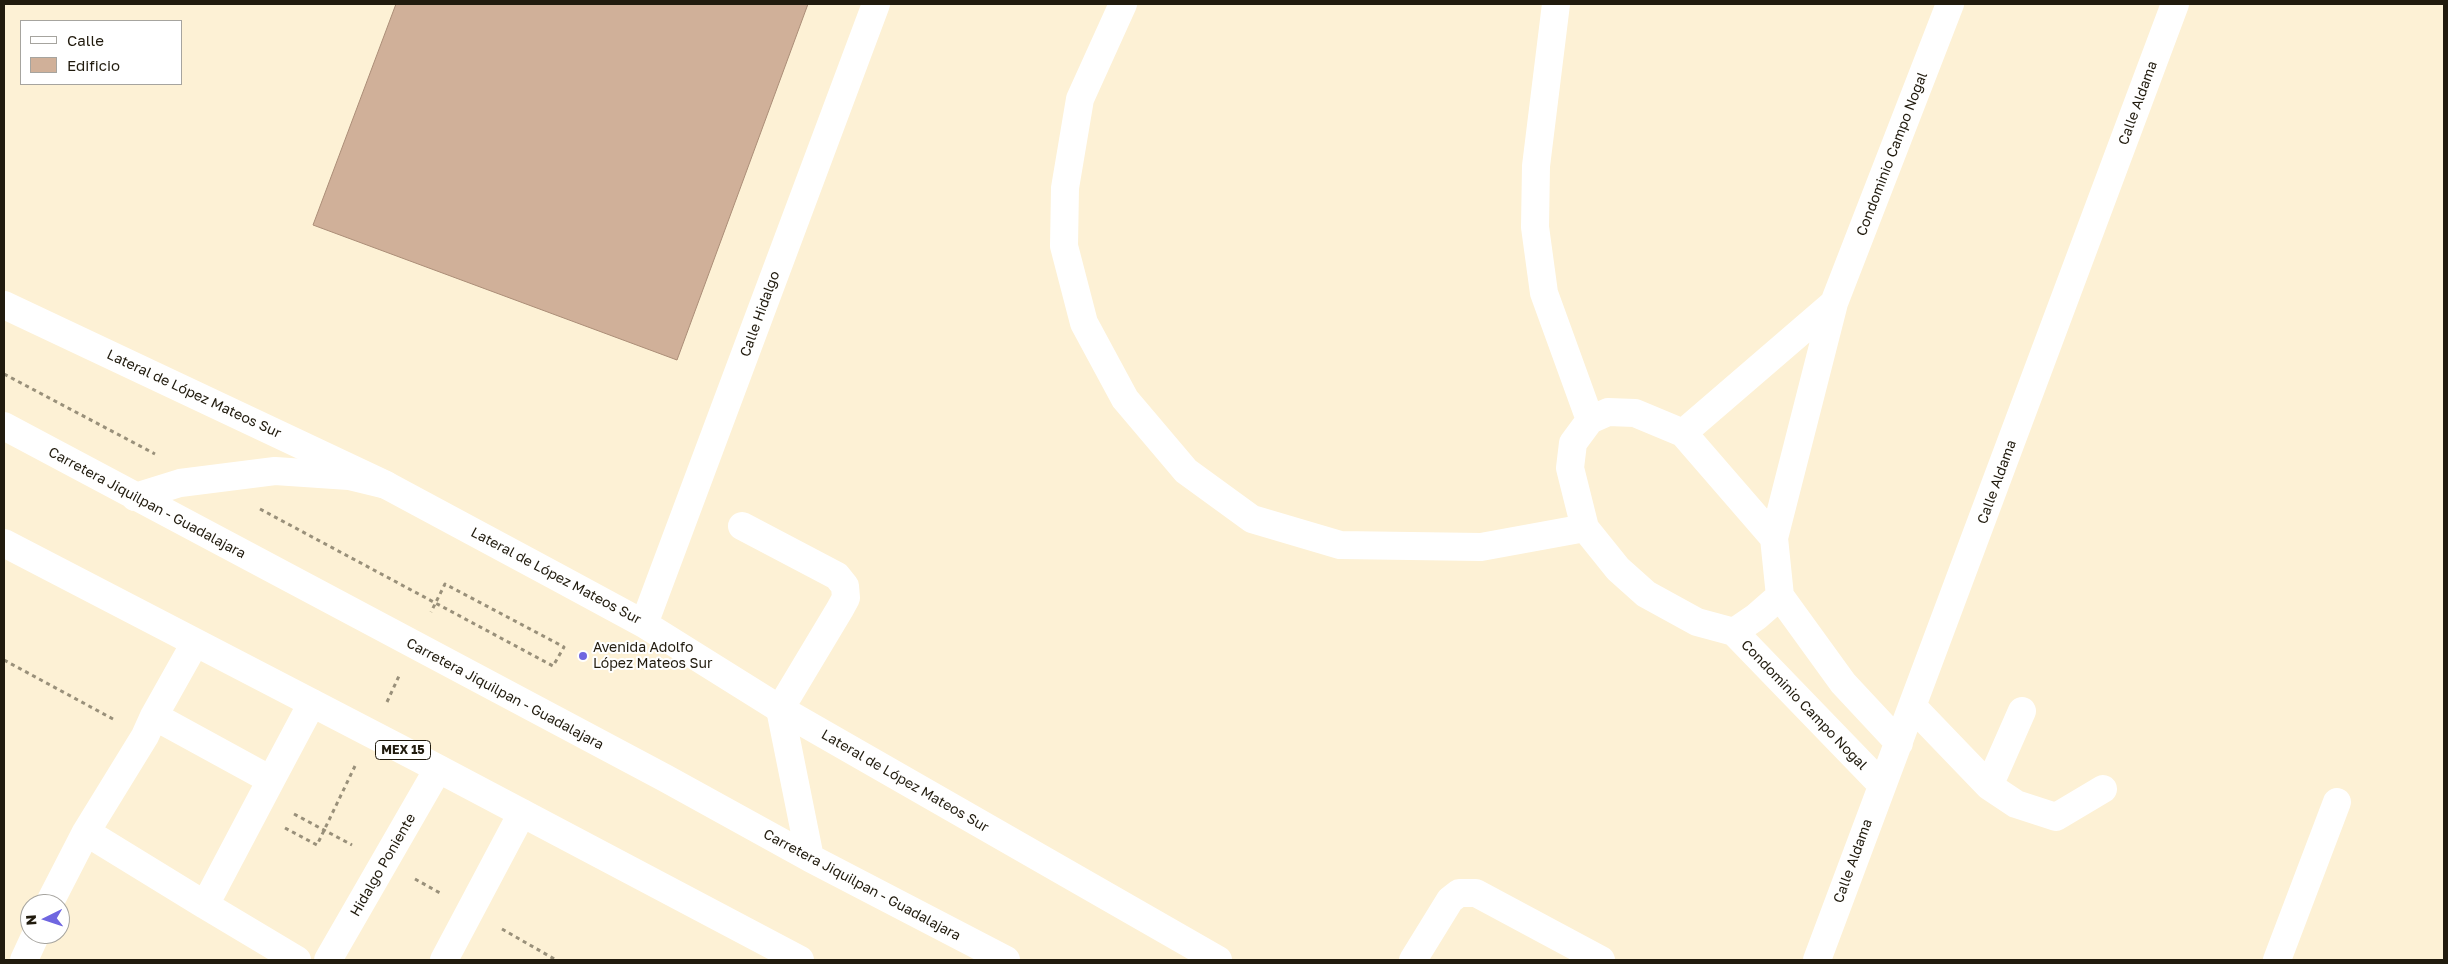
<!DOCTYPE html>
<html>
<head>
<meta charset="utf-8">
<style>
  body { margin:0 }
  #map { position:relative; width:2448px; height:964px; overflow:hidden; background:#fdf1d5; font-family:"Golos Text",sans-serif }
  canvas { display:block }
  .frame { position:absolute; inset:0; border:5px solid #211b0e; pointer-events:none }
  .legend { position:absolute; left:20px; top:20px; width:162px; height:65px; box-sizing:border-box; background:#fff; border:1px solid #a6a49f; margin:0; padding:6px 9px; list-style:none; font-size:15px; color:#211b0e }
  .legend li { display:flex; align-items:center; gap:10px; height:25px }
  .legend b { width:25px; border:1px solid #a6a49f }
  .north { position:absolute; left:20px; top:894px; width:50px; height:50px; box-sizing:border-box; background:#fff; border:1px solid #a6a49f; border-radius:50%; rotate:266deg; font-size:14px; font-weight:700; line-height:20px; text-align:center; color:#211b0e }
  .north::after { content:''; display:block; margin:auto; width:18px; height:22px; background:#6f66e0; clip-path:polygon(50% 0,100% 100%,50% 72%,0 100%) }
</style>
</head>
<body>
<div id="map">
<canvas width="2448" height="964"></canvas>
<div class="frame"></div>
<ul class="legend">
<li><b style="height:6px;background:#fff"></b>Calle</li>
<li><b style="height:14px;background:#d0b099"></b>Edificio</li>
</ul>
<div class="north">N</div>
</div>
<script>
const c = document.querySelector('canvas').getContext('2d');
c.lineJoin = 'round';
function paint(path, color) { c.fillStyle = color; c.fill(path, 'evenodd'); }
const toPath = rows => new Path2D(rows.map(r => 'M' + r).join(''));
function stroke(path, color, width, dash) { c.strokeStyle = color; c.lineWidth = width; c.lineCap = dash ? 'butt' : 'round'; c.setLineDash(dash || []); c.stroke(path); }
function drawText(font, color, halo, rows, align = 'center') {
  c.font = font + ' "Golos Text",sans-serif'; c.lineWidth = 4; c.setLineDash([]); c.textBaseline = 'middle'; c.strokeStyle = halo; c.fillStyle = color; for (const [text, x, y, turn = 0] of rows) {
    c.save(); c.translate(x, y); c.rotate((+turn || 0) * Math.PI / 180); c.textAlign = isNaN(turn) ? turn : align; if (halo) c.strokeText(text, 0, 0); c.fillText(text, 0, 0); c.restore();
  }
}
const building = toPath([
  [396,4,808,4,677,360,313,225,396,4]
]);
paint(building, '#d0b099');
stroke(building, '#ab8d77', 1);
stroke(toPath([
  [4,374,155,454],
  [260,509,553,666,564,647,445,584,431,612],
  [4,660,113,719],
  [387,702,399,676],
  [294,814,352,845],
  [285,828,317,845,355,766],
  [415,879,440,893],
  [502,929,556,960]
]), '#99907a', 3, [4, 4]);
stroke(toPath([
  [1123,4,1080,99,1065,188,1064,246,1084,323,1125,399,1186,471,1252,519,1340,545,1481,547,1585,528],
  [1556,4,1536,166,1535,227,1544,293,1590,420],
  [4,305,386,485,559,578,644,624,780,709,1218,960],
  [1683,433,1834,303],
  [742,526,837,576,845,586,846,598,840,609,780,709],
  [1774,538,1683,433,1635,413,1608,412,1590,420,1573,443,1570,468,1585,528,1618,569,1646,594,1697,622,1734,632,1882,785],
  [644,624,876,4],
  [1734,632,1756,617,1780,596],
  [1913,707,1989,786,2016,804,2056,817,2103,789],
  [1899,743,1843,683,1780,596,1774,538,1834,303,1950,4],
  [271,780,312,703],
  [1989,786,2022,711],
  [86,832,205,905,271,780,154,716],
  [49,904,86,832,145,736,154,716,195,643],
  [205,905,297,960],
  [24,960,36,934],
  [328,960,438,769],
  [444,960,522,813],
  [1413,960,1450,900,1459,893,1476,893,1601,960],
  [1817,960,2175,4],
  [2277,960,2337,802]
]), '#fff', 28);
stroke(toPath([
  [4,426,665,778,810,858,1006,960],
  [135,497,180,483,275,471,349,476,386,485],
  [4,543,418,758,800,960],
  [780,709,810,858]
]), '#fff', 28);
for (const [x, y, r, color] of [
  [583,656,5,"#6f66e0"]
]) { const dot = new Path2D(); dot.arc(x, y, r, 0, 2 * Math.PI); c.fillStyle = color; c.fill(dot); stroke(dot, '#fff', 2); }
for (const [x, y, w] of [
  [403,750,55]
]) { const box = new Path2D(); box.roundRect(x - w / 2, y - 9.5, w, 19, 4); c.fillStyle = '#fff'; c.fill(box); stroke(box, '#211b0e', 1); }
drawText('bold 12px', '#211b0e', null, [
  ["MEX 15",403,750]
]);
drawText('14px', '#211b0e', '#fff', [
  ["Calle Aldama",2138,103,-70],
  ["Condominio Campo Nogal",1892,154,-69],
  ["Calle Hidalgo",760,314,-70],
  ["Lateral de López Mateos Sur",194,394,25],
  ["Calle Aldama",1997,482,-70],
  ["Carretera Jiquilpan - Guadalajara",147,503,28],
  ["Lateral de López Mateos Sur",556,576,28],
  ["Carretera Jiquilpan - Guadalajara",505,694,28],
  ["Condominio Campo Nogal",1804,705,46],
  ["Lateral de López Mateos Sur",905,781,30],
  ["Calle Aldama",1853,861,-70],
  ["Hidalgo Poniente",383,865,-60],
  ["Carretera Jiquilpan - Guadalajara",862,885,28]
]);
drawText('14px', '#211b0e', '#fff', [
  ["Avenida Adolfo",593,648],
  ["López Mateos Sur",593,664]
], 'left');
</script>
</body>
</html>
